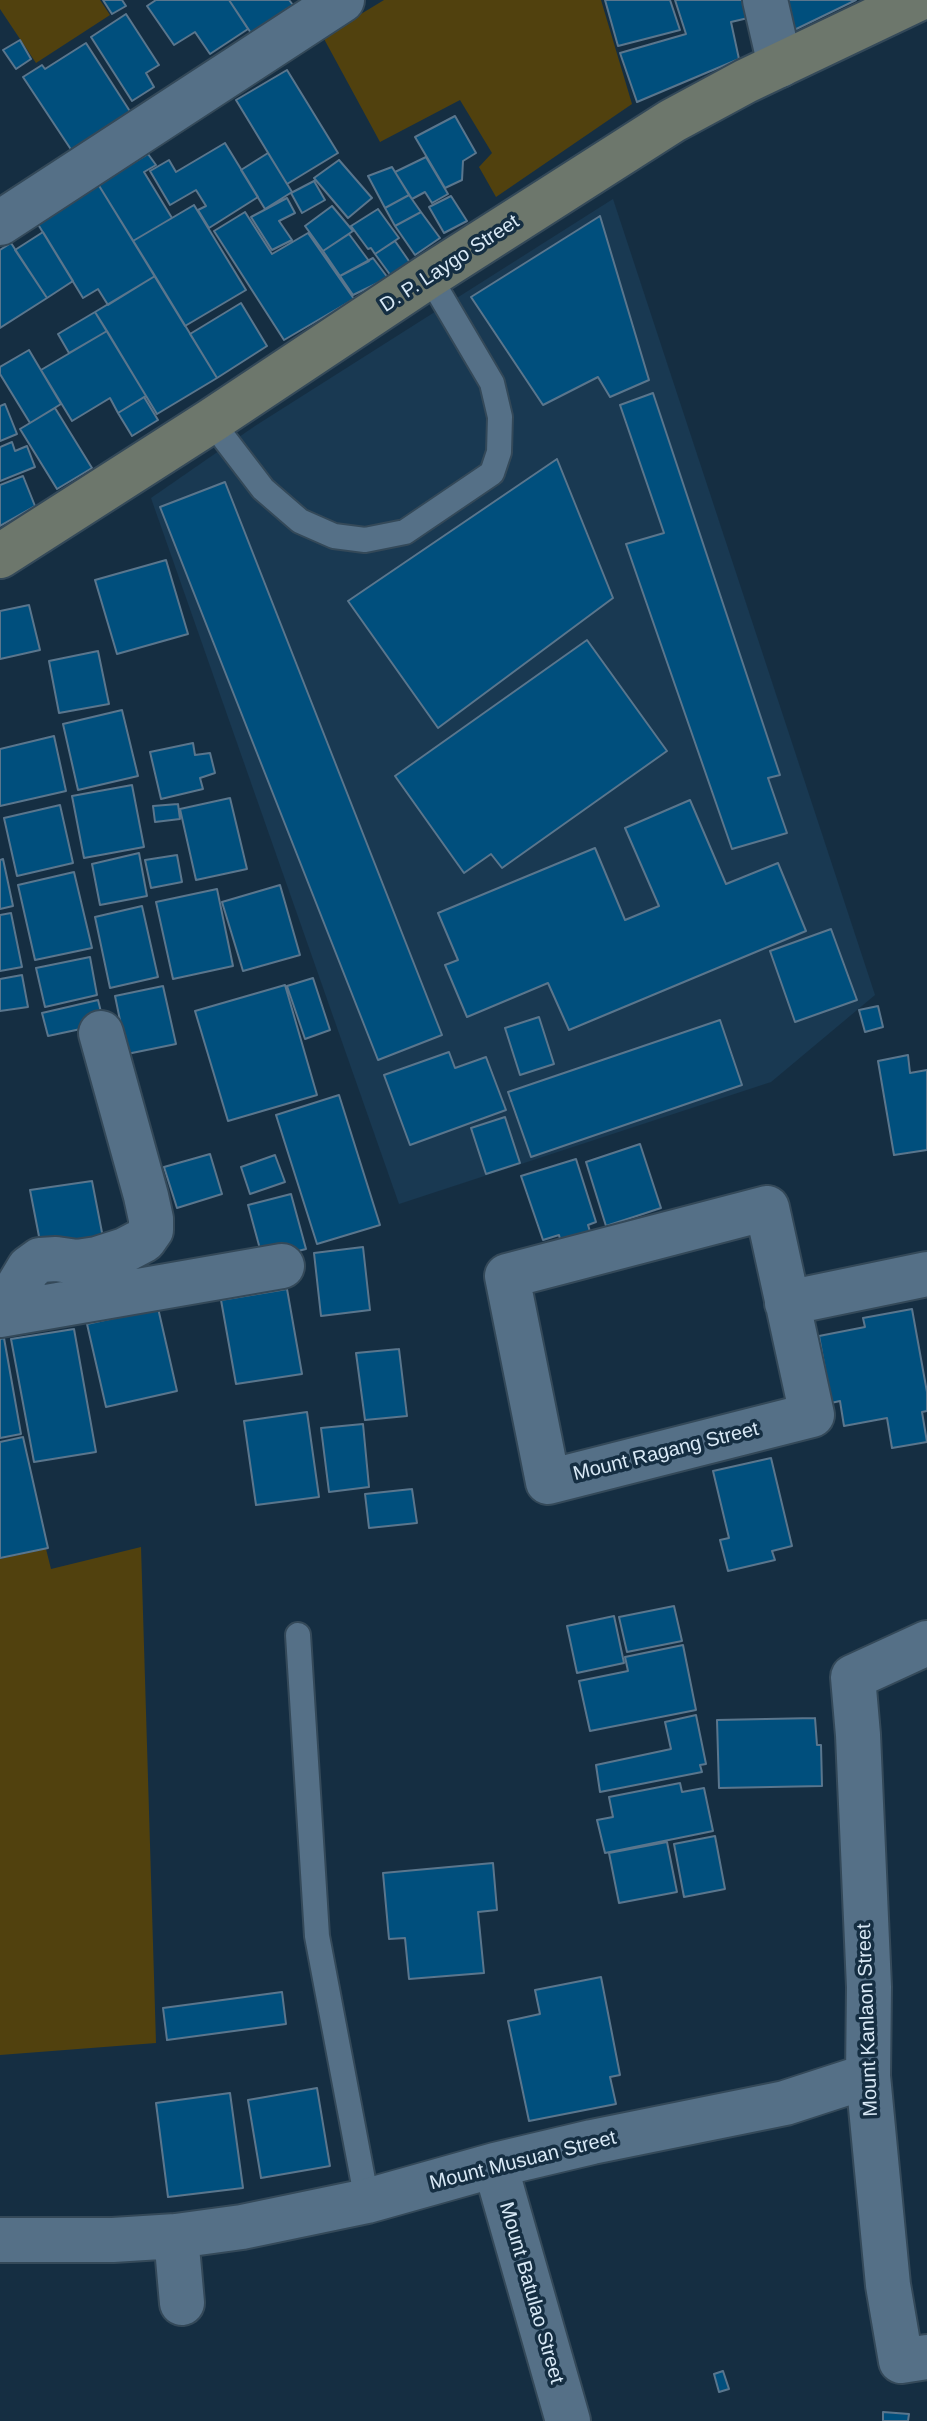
<!DOCTYPE html>
<html>
<head>
<meta charset="utf-8">
<style>
  body { margin:0 }
  canvas { display:block; background:#152e42 }
</style>
</head>
<body>
<canvas width="927" height="2421"></canvas>
<script>
const c = document.querySelector('canvas').getContext('2d');
c.lineJoin = 'round';
function paint(path, color) { c.fillStyle = color; c.fill(path, 'evenodd'); }
const toPath = rows => new Path2D(rows.map(r => 'M' + r).join(''));
function stroke(path, color, width, dash) { c.strokeStyle = color; c.lineWidth = width; c.lineCap = dash ? 'butt' : 'round'; c.setLineDash(dash || []); c.stroke(path); }
function drawText(font, color, halo, rows, align = 'center') {
  c.font = font + ' Helvetica,sans-serif'; c.lineWidth = 7; c.setLineDash([]); c.textBaseline = 'middle'; c.strokeStyle = halo; c.fillStyle = color; for (const [text, x, y, turn = 0] of rows) {
    c.save(); c.translate(x, y); c.rotate((+turn || 0) * Math.PI / 180); c.textAlign = isNaN(turn) ? turn : align; if (halo) c.strokeText(text, 0, 0); c.fillText(text, 0, 0); c.restore();
  }
}
paint(toPath([
  [613,199,875,995,771,1082,399,1204,151,498,255,426]
]), '#193952');
paint(toPath([
  [0,0,100,0,110,15,36,63,0,9],
  [384,0,601,0,632,104,496,197,479,167,492,153,460,100,380,142,323,37],
  [141,1547,156,2043,0,2055,0,1559,46,1549,51,1569]
]), '#51410e');
const building = toPath([
  [103,0,122,0,126,6,112,14,103,0],
  [156,0,229,0,248,29,210,54,195,32,174,45,147,6,156,0],
  [229,0,289,0,293,5,251,33,229,0],
  [605,0,670,0,680,30,618,46,605,0],
  [675,0,745,0,748,18,731,22,739,59,637,102,620,53,686,34,675,0],
  [781,0,856,0,788,33,781,0],
  [126,14,159,65,146,73,154,87,132,101,91,37,126,14],
  [20,40,31,59,16,69,3,50,20,40],
  [86,43,133,116,74,154,23,77,42,65,45,69,86,43],
  [287,70,338,153,287,184,236,100,287,70],
  [455,116,476,153,463,161,462,180,445,188,415,137,455,116],
  [225,143,258,197,209,228,198,210,206,206,196,190,170,205,150,171,169,160,176,172,225,143],
  [268,153,292,192,265,209,241,170,268,153],
  [148,154,156,165,144,172,172,218,133,241,98,184,148,154],
  [426,157,448,194,432,203,425,192,412,199,395,172,426,157],
  [339,160,372,198,348,218,314,178,339,160],
  [392,167,409,195,385,208,368,176,392,167],
  [314,181,325,200,302,213,291,193,314,181],
  [98,184,155,276,108,305,98,289,83,298,36,221,98,184],
  [409,195,421,212,395,226,385,208,409,195],
  [451,196,467,221,444,233,429,207,451,196],
  [287,198,295,213,279,221,292,240,272,250,251,217,287,198],
  [194,205,246,290,185,326,133,241,194,205],
  [332,206,353,231,323,251,305,226,332,206],
  [378,209,399,238,375,254,371,248,368,249,351,226,378,209],
  [245,212,272,254,308,233,354,299,284,340,214,231,245,212],
  [421,212,440,238,415,255,395,226,421,212],
  [600,216,649,380,610,397,598,377,543,405,471,297,600,216],
  [43,232,73,281,47,298,15,250,43,232],
  [349,234,369,261,340,276,323,251,349,234],
  [395,241,411,264,391,276,375,254,395,241],
  [11,243,47,298,0,328,0,250,11,243],
  [373,258,388,278,353,295,340,276,373,258],
  [155,276,217,378,157,414,95,312,155,276],
  [241,303,267,346,217,378,190,334,241,303],
  [95,312,107,331,69,353,58,334,95,312],
  [107,331,146,396,118,413,110,398,72,421,41,370,107,331],
  [29,350,61,404,30,423,0,374,0,367,29,350],
  [653,393,780,775,768,778,787,833,732,849,626,544,664,533,620,405,653,393],
  [144,397,158,420,132,436,118,413,144,397],
  [5,404,17,434,0,441,0,406,5,404],
  [55,408,92,468,57,489,20,429,55,408],
  [12,442,15,451,27,446,35,467,0,481,0,447,12,442],
  [557,459,613,598,438,728,348,601,557,459],
  [23,476,35,506,0,526,0,485,23,476],
  [225,482,442,1035,378,1060,160,507,225,482],
  [166,560,188,634,117,654,95,580,166,560],
  [29,605,40,650,0,659,0,611,29,605],
  [587,640,667,751,502,868,491,854,464,873,395,776,587,640],
  [98,651,109,704,59,713,49,661,98,651],
  [122,710,138,776,78,790,63,724,122,710],
  [54,736,66,791,0,806,0,749,54,736],
  [193,743,195,755,210,753,215,773,200,778,203,789,161,799,150,752,193,743],
  [132,785,144,847,84,858,72,796,132,785],
  [230,798,247,869,196,880,180,809,230,798],
  [690,800,726,884,778,863,806,931,569,1030,548,983,467,1017,445,965,458,960,438,913,595,848,625,920,659,906,625,828,690,800],
  [178,804,180,819,155,822,153,806,178,804],
  [60,805,73,863,17,876,4,818,60,805],
  [139,853,147,896,100,905,92,864,139,853],
  [177,855,182,882,151,888,145,860,177,855],
  [3,859,13,906,0,909,0,860,3,859],
  [74,872,92,948,35,960,18,885,74,872],
  [280,885,300,955,243,971,222,902,280,885],
  [217,889,233,966,173,979,156,902,217,889],
  [142,906,158,977,110,988,95,917,142,906],
  [11,913,22,967,0,971,0,915,11,913],
  [831,929,857,1000,795,1022,770,951,831,929],
  [90,957,97,995,45,1007,36,968,90,957],
  [22,975,28,1007,0,1011,0,979,22,975],
  [313,978,330,1030,305,1039,287,986,313,978],
  [285,985,317,1095,228,1121,195,1011,285,985],
  [163,986,176,1044,127,1054,115,996,163,986],
  [98,1000,104,1024,48,1036,42,1013,98,1000],
  [878,1006,883,1027,865,1032,859,1010,878,1006],
  [539,1017,554,1064,520,1075,505,1028,539,1017],
  [720,1020,742,1085,531,1157,508,1092,720,1020],
  [449,1052,455,1068,486,1057,506,1110,410,1145,384,1075,449,1052],
  [908,1055,910,1073,927,1070,927,1150,894,1155,878,1061,908,1055],
  [339,1095,380,1225,317,1244,276,1115,339,1095],
  [505,1117,520,1163,486,1174,471,1128,505,1117],
  [640,1144,661,1208,606,1226,586,1162,640,1144],
  [210,1154,222,1194,177,1208,164,1167,210,1154],
  [275,1155,285,1182,250,1194,241,1167,275,1155],
  [576,1159,596,1222,588,1225,593,1241,563,1250,559,1235,543,1240,521,1176,576,1159],
  [92,1181,105,1248,43,1257,30,1190,92,1181],
  [291,1194,306,1249,263,1260,248,1205,291,1194],
  [363,1247,370,1310,321,1316,314,1253,363,1247],
  [287,1289,302,1374,236,1384,221,1300,287,1289],
  [158,1308,177,1391,106,1407,87,1324,158,1308],
  [912,1309,927,1392,927,1411,922,1412,927,1442,892,1448,887,1418,844,1426,840,1401,831,1403,819,1336,865,1327,863,1318,912,1309],
  [74,1329,96,1452,34,1462,11,1339,74,1329],
  [4,1338,21,1434,0,1438,0,1339,4,1338],
  [399,1349,407,1416,365,1420,356,1353,399,1349],
  [307,1412,319,1497,256,1505,244,1421,307,1412],
  [363,1424,369,1487,329,1492,321,1428,363,1424],
  [23,1437,48,1548,0,1558,0,1442,23,1437],
  [771,1458,792,1546,772,1551,775,1560,728,1571,720,1540,729,1538,713,1471,771,1458],
  [412,1489,417,1523,369,1528,365,1494,412,1489],
  [674,1606,682,1641,627,1652,619,1617,674,1606],
  [614,1616,624,1663,577,1673,567,1626,614,1616],
  [683,1645,696,1710,590,1731,579,1681,628,1671,625,1657,683,1645],
  [696,1715,706,1764,700,1765,702,1772,600,1792,596,1765,671,1749,665,1722,696,1715],
  [815,1718,817,1745,821,1745,822,1786,719,1788,717,1720,815,1718],
  [680,1783,682,1792,704,1788,713,1831,605,1853,597,1820,613,1817,609,1797,680,1783],
  [715,1836,725,1889,684,1897,674,1844,715,1836],
  [667,1842,677,1892,619,1903,609,1853,667,1842],
  [493,1863,497,1910,478,1912,484,1973,409,1979,405,1938,389,1939,383,1873,493,1863],
  [601,1977,620,2075,610,2077,616,2104,529,2121,508,2021,540,2014,535,1990,601,1977],
  [282,1992,286,2024,167,2040,163,2008,282,1992],
  [317,2088,330,2166,261,2178,248,2100,317,2088],
  [230,2093,243,2188,168,2197,156,2103,230,2093],
  [723,2371,729,2389,719,2392,714,2374,723,2371],
  [883,2412,909,2414,908,2421,883,2421,883,2412]
]);
paint(building, '#004f7d');
stroke(building, '#5a768d', 2);
const service = toPath([
  [211,421,263,489,300,521,334,536,365,540,405,532,492,473,499,452,500,417,492,383,429,276],
  [298,1635,317,1936,367,2201]
]);
const minor = toPath([
  [765,0,780,65],
  [0,223,342,0],
  [767,1208,812,1415,548,1482,507,1276,767,1208],
  [787,1303,927,1274],
  [16,1312,20,1283,29,1268,40,1260,56,1259,77,1262,97,1259,125,1250,144,1240,151,1230,151,1219,146,1196,101,1033],
  [0,1315,282,1266],
  [927,1643,853,1677,858,1735,869,1987,868,2076,888,2285,901,2361,927,2357],
  [495,2165,568,2421],
  [176,2236,182,2303],
  [0,2240,113,2240,176,2236,242,2227,367,2201,495,2165,592,2142,785,2103,868,2076]
]);
const secondary = toPath([
  [0,556,211,421,429,276,672,121,746,81,916,0]
]);
stroke(service, '#344959', 28);
stroke(minor, '#344959', 48);
stroke(secondary, '#344959', 48);
stroke(service, '#557087', 24);
stroke(minor, '#557087', 44);
stroke(secondary, '#6d776c', 44);
drawText('20px', '#d9e9f6', '#152e42', [
  ["D. P. Laygo Street",450,264,-33],
  ["Mount Ragang Street",666,1452,-14],
  ["Mount Kanlaon Street",868,2020,-92],
  ["Mount Musuan Street",523,2161,-14],
  ["Mount Batulao Street",531,2293,74]
]);
</script>
</body>
</html>
